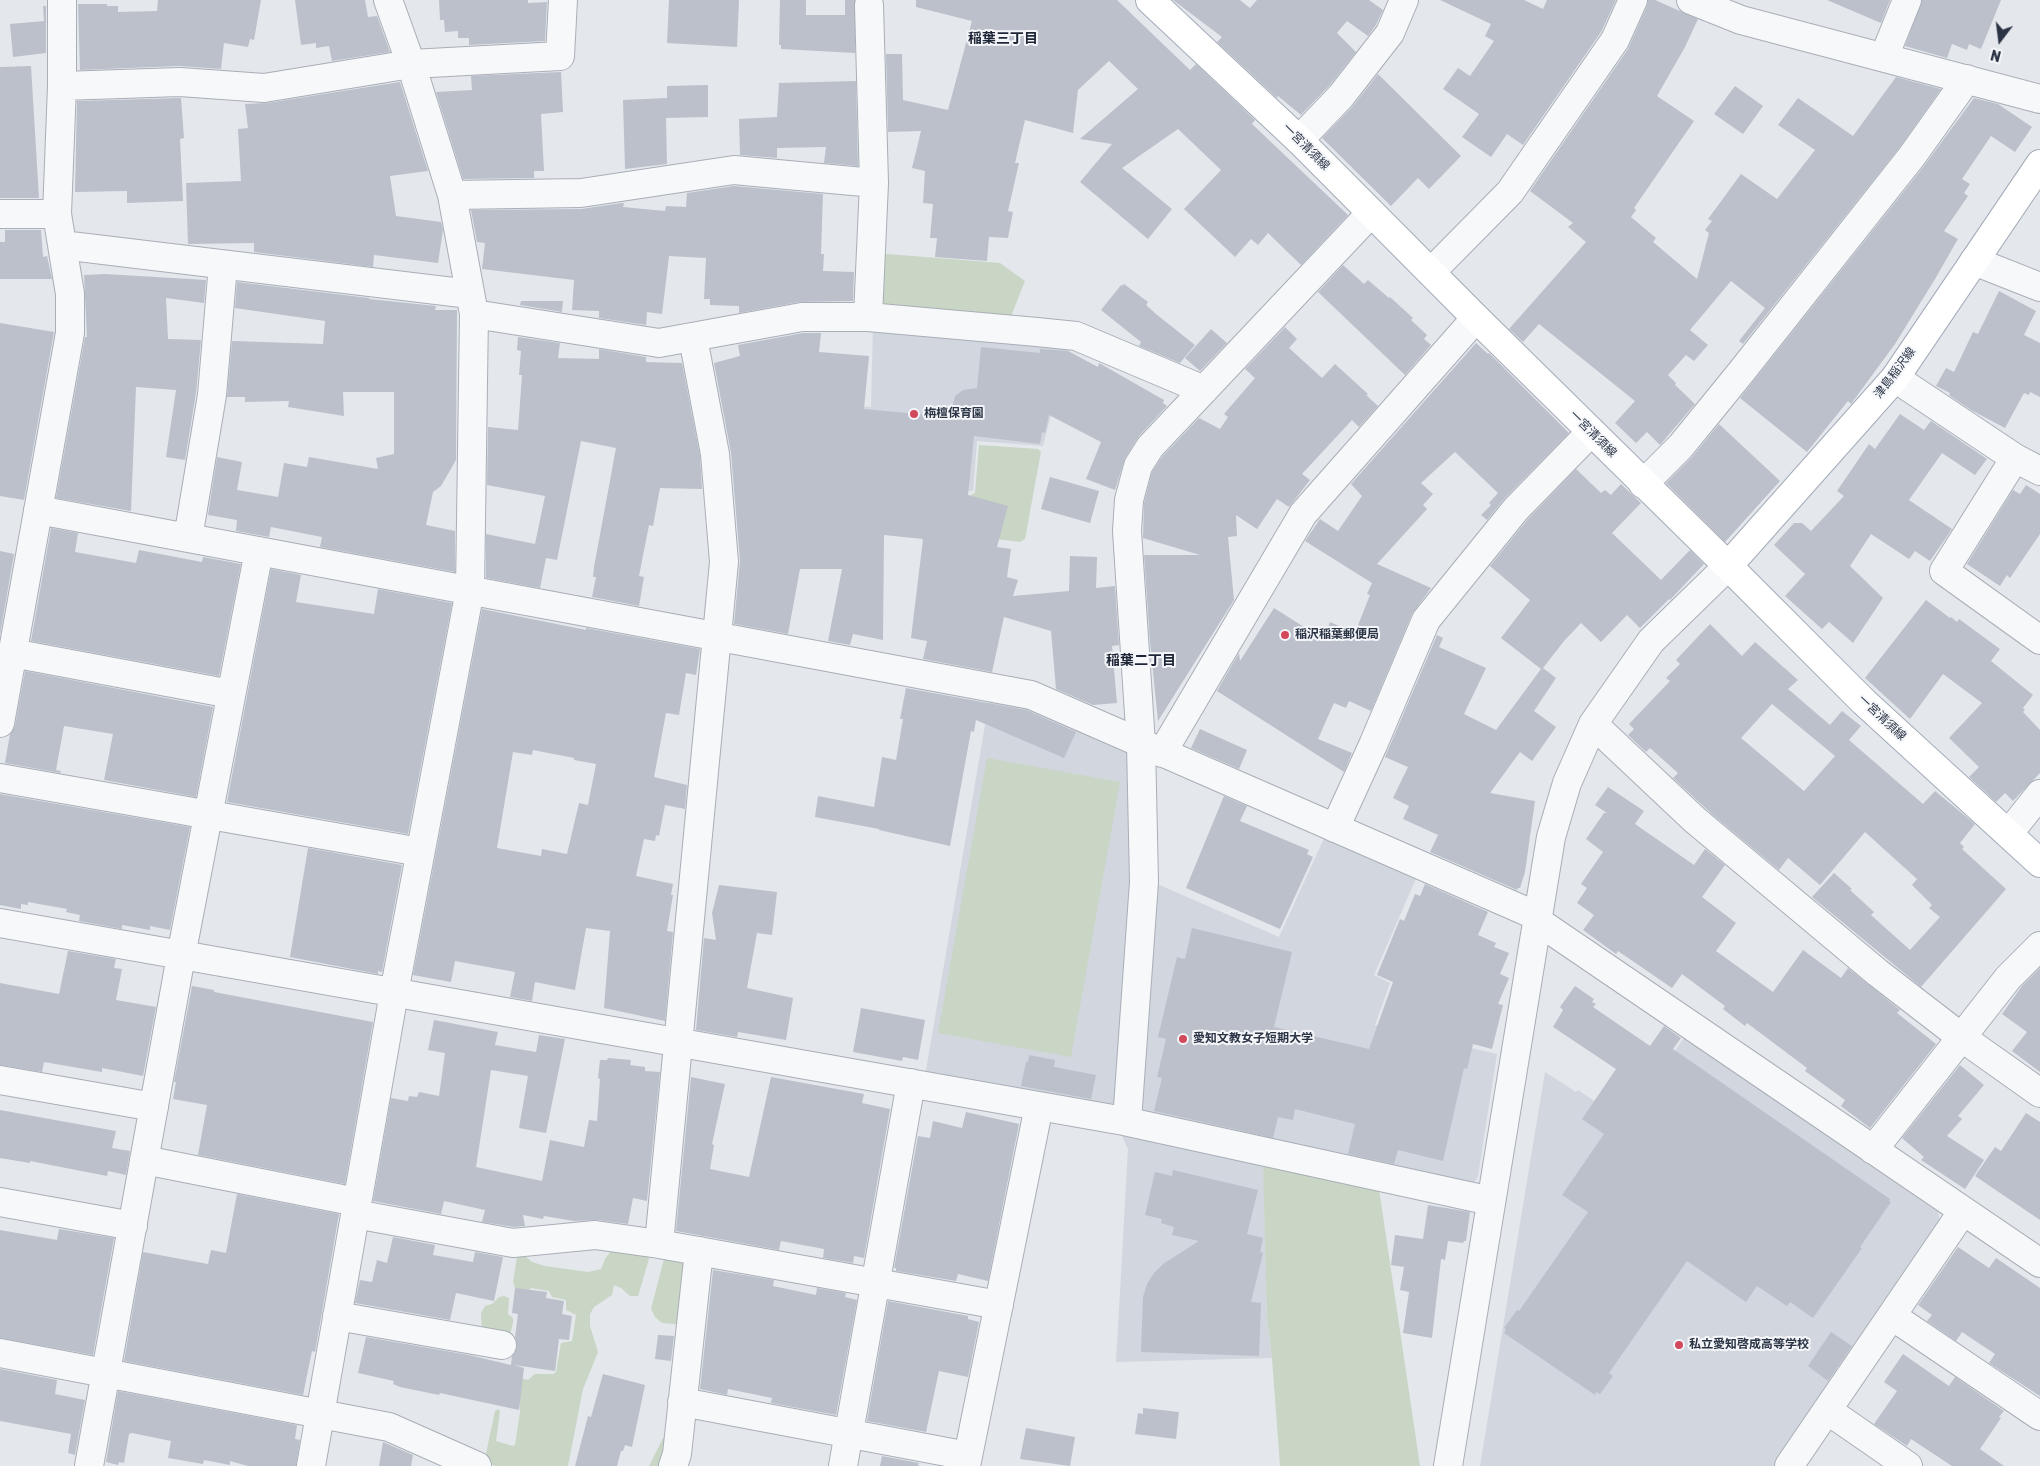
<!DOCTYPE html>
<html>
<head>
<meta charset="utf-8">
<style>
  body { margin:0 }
  #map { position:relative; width:2040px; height:1466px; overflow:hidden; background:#e4e7ec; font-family:Rubik,sans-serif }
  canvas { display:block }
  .north { position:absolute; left:1975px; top:15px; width:50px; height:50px; -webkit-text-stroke:4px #f4f6f9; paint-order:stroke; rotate:195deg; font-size:14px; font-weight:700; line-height:20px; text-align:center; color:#2b3445 }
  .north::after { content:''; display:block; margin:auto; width:18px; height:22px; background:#2b3445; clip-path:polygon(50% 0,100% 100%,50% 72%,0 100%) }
</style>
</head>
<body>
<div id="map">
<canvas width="2040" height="1466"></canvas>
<div class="north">N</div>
</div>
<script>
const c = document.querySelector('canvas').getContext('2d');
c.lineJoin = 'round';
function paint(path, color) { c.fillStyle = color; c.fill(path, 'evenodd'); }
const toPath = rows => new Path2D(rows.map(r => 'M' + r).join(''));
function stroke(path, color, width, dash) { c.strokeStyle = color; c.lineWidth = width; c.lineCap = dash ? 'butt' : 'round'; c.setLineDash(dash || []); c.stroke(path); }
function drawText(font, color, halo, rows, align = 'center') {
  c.font = font + ' Rubik,"Noto Sans JP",sans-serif'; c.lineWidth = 4; c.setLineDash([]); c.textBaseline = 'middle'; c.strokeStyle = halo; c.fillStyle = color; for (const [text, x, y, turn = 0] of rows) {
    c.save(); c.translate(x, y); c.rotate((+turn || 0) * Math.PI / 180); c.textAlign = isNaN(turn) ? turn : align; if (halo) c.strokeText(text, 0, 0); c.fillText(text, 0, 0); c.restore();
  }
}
paint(toPath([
  [873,326,1069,345,1043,446,977,441,973,491,873,483,779,404,871,407],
  [990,696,1021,701,1132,748,1132,873,1279,937,1326,834,1418,874,1374,975,1390,983,1375,1025,1497,1054,1478,1176,1474,1183,1466,1186,1263,1142,1267,1317,1272,1358,1116,1362,1128,1149,1109,1109,925,1076],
  [1684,1038,1938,1212,1941,1225,1775,1466,1480,1466,1545,1072,1576,1092,1578,1090,1625,1122]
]), '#d2d6de');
paint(toPath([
  [875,253,1000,263,1025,281,1010,319,873,307],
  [979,445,1038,449,1041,452,1025,539,1020,542,972,536,967,497,975,493],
  [987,758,1120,782,1071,1057,938,1033],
  [1263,1163,1379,1189,1420,1466,1280,1466,1272,1358,1267,1317],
  [611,1251,646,1254,649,1259,638,1296,630,1296,621,1288,614,1285,612,1295,594,1307,590,1314,590,1326,598,1352,583,1389,568,1466,495,1466,487,1462,485,1458,495,1411,498,1409,500,1411,496,1441,513,1446,515,1445,520,1412,519,1378,528,1380,535,1374,553,1374,556,1372,561,1343,572,1341,576,1315,566,1310,566,1300,552,1297,549,1291,531,1288,528,1291,516,1291,513,1282,517,1257,524,1255,532,1262,545,1266,588,1272,601,1269,605,1259],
  [667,1257,687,1262,681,1323,675,1324,662,1323,655,1317,651,1309,664,1259],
  [504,1296,509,1298,508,1314,513,1318,513,1323,509,1338,482,1333,481,1313,485,1306,492,1304,499,1297],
  [663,1438,669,1440,665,1466,649,1466]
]), '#c9d6c5');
paint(toPath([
  [158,0,261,0,254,40,250,39,248,47,224,43,221,69,179,66,80,70,78,4,107,4,107,6,118,6,118,12,157,11],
  [295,0,365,0,368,17,377,16,390,52,332,61,329,46,316,48,316,43,301,45],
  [439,0,528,0,528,3,547,2,545,41,469,45,469,38,458,38,458,31,445,32,444,20,440,20],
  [669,0,739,0,737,47,667,43],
  [780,0,806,0,806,15,845,15,845,0,855,0,855,53,781,49,781,45,779,45],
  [916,0,1117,0,1190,70,1196,64,1255,120,1252,124,1348,215,1301,265,1268,233,1258,245,1251,239,1235,257,1184,209,1221,170,1178,129,1122,168,1172,209,1148,239,1080,182,1112,144,1080,139,1138,89,1109,61,1078,90,1073,133,1025,120,1015,163,1019,163,1008,211,1013,212,1008,238,989,237,987,261,935,257,937,238,930,238,933,204,923,203,925,171,912,168,921,131,888,132,886,54,902,54,903,100,948,110,972,21,916,7],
  [1173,0,1240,0,1250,8,1257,0,1369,0,1383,10,1376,25,1368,36,1347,21,1337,33,1356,52,1329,86,1301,115,1278,96,1277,98,1217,42,1222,37],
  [1440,0,1524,0,1543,9,1547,0,1616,0,1601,32,1523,145,1507,134,1491,157,1462,137,1479,114,1443,89,1458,68,1470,76,1494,41,1485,36,1491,24],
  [1648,0,1655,0,1698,19,1685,47,1657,96,1694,121,1634,208,1636,210,1631,217,1656,238,1653,242,1697,279,1709,233,1705,230,1712,221,1708,219,1741,174,1777,199,1815,150,1778,125,1798,98,1853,136,1896,77,1941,89,1900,147,1743,344,1739,341,1765,308,1731,281,1690,330,1708,345,1694,361,1686,355,1668,375,1676,383,1675,385,1695,404,1660,445,1647,432,1636,443,1615,423,1635,401,1539,324,1523,342,1509,329,1586,242,1568,227,1573,223,1530,191,1628,49,1647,6],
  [1827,0,1890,0,1881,23],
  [1922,0,2001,0,1981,49,1969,44,1967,50,1952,44,1947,58,1905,46],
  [43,6,46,6,46,53,13,57,10,24,44,21],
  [31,66,39,198,0,198,0,67],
  [561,72,563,112,541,114,544,171,534,171,534,178,463,179,436,92,472,90,471,76],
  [1378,74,1461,156,1429,189,1418,178,1391,206,1322,138,1353,106],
  [856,81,858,166,824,163,826,147,777,148,777,158,740,155,739,119,777,117,779,83],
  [400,82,428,171,390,176,396,216,441,222,443,230,438,263,374,255,373,267,254,252,254,243,188,244,186,183,241,181,238,129,248,128,245,104,267,103],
  [708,85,708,117,666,118,667,164,625,169,623,100,667,98,667,86],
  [1735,86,1763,106,1743,134,1714,114],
  [181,98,184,138,180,139,183,201,127,203,127,191,75,192,77,101],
  [1974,98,1998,104,2032,127,2015,152,1991,136,1962,179,1970,184,1964,193,1968,196,1944,231,1958,239,1935,279,1895,344,1851,404,1848,401,1807,452,1740,398,1924,166],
  [734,186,823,194,821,254,824,254,823,271,854,272,853,301,799,302,739,313,739,306,710,305,710,299,704,299,706,258,669,256,662,314,647,312,646,325,599,318,599,311,572,310,574,280,482,269,485,243,477,242,471,210,581,209,622,203,624,203,623,207,665,211,666,206,686,207,687,193],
  [5,230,41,230,43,257,47,256,52,279,0,279,0,242,5,242],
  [1343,265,1364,284,1368,280,1389,298,1390,297,1413,318,1411,320,1427,335,1424,339,1431,345,1405,375,1318,292],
  [105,274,206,280,204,303,166,298,168,339,201,340,196,393,185,460,166,457,176,390,136,387,131,511,56,498,85,337,87,337,84,275],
  [237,282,369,298,369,299,436,306,435,310,457,310,456,460,441,486,433,492,426,525,455,531,455,572,320,547,322,537,271,527,269,537,236,531,237,520,208,515,217,457,242,462,237,490,278,497,284,463,307,467,309,457,378,469,376,458,394,454,394,392,343,392,344,416,288,407,289,401,245,402,245,397,227,397,232,341,323,344,325,321,235,308],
  [1124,284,1148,302,1146,305,1156,314,1195,345,1180,363,1139,346,1141,342,1101,310,1121,285,1122,286],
  [1999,291,2036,311,2024,335,2040,343,2040,397,2030,392,2029,395,2024,393,2005,428,1971,410,1949,395,1950,393,1936,386,1946,368,1954,372,1973,332,1978,334],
  [521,301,563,301,562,312,520,305],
  [0,323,54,332,24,500,0,496],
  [1285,327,1297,339,1289,348,1322,378,1335,364,1368,394,1366,395,1378,406,1359,427,1352,420,1302,474,1310,480,1289,507,1277,499,1257,529,1236,515,1237,536,1228,537,1234,600,1158,721,1150,642,1144,555,1200,555,1143,538,1144,503,1152,472,1162,457,1199,418,1220,429,1228,417,1224,414,1255,378,1245,369],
  [1211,329,1227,343,1200,371,1185,358],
  [803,333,821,333,819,352,869,356,864,409,950,417,955,396,963,390,977,388,981,347,1040,353,1040,349,1068,351,1098,367,1099,363,1164,400,1163,403,1167,406,1139,436,1125,458,1115,490,1086,479,1101,442,1049,415,1045,433,1042,432,1040,444,974,436,968,495,1008,506,997,547,1011,549,1007,577,1018,580,1013,596,1069,591,1070,556,1097,557,1096,588,1115,586,1119,645,1112,646,1117,703,1093,705,1056,689,1051,631,1004,617,992,672,923,659,927,641,911,638,923,539,884,535,883,640,853,634,850,645,828,641,842,569,800,569,788,634,734,624,740,561,731,453,714,363,740,356,738,345],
  [518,337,560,343,558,358,599,359,599,349,646,357,646,362,682,363,700,456,702,489,660,488,653,526,649,525,639,576,644,577,639,606,592,597,596,577,593,577,594,567,616,448,581,441,557,560,546,558,540,588,486,578,486,534,535,544,545,496,487,485,488,427,518,430,522,375,519,375,521,351,517,350],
  [1476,343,1488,354,1489,353,1569,433,1505,498,1487,520,1481,515,1491,505,1489,503,1498,493,1455,452,1421,483,1433,494,1423,505,1427,509,1377,564,1431,588,1412,614,1371,711,1349,701,1346,708,1334,703,1318,739,1352,753,1344,772,1217,691,1239,653,1240,661,1274,608,1323,639,1330,622,1355,633,1370,595,1367,594,1372,583,1305,541,1320,519,1338,531,1362,496,1351,484],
  [1900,414,1924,430,1931,421,1987,459,1975,475,1942,453,1909,500,1952,529,1930,561,1915,551,1909,559,1871,534,1850,566,1883,598,1853,643,1829,622,1822,629,1785,596,1805,574,1774,545,1794,523,1802,523,1811,531,1844,496,1837,491,1869,444,1875,449],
  [1719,424,1780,481,1725,542,1666,483,1693,456],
  [1576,469,1601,493,1605,490,1611,495,1621,484,1641,503,1612,533,1661,580,1690,550,1704,564,1670,600,1669,599,1640,628,1627,615,1601,642,1581,623,1564,641,1543,668,1556,678,1534,711,1556,727,1532,761,1520,752,1490,793,1535,801,1525,872,1520,888,1518,888,1517,890,1430,852,1438,835,1403,819,1409,806,1393,798,1408,767,1385,757,1437,635,1443,638,1439,647,1486,668,1464,714,1496,730,1541,669,1501,638,1530,600,1490,566,1528,519],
  [1050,477,1099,491,1090,523,1041,509],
  [2026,485,2040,494,2040,534,2010,578,2007,575,2000,586,1967,564,2013,490,2020,494],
  [51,528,78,533,75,552,136,563,139,550,202,562,203,557,241,564,219,676,31,641],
  [0,551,14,554,0,635],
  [271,569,301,575,296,602,374,614,378,589,452,603,408,834,227,802],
  [1926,600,1950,618,1951,617,1957,622,1959,619,2000,649,1991,661,2033,695,2023,708,2025,710,2023,712,2040,730,2040,773,2013,801,2005,793,1996,802,1969,777,1979,767,1949,738,1982,703,1943,674,1910,719,1865,678],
  [482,609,586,630,586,628,700,649,696,675,686,673,679,715,666,713,654,777,687,785,685,809,665,805,659,836,656,835,655,841,644,839,636,876,673,884,671,895,673,895,667,931,673,932,665,1021,604,1008,610,931,586,928,575,990,535,982,532,1001,510,997,515,972,455,961,451,982,413,975],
  [533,750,574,758,574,760,596,764,588,805,579,803,567,854,542,849,541,856,497,848,513,752,532,755],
  [1710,624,1742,656,1755,642,1798,680,1788,689,1830,725,1842,711,1861,726,1849,740,1923,804,1935,791,1975,824,1960,843,1964,847,1962,849,2006,889,1921,987,1812,897,1834,873,1852,889,1850,890,1874,912,1871,915,1910,950,1940,917,1929,908,1932,905,1912,885,1917,879,1865,832,1820,885,1788,858,1779,870,1713,815,1673,778,1678,773,1650,748,1646,752,1628,735,1634,729,1629,724,1670,681,1666,678,1680,664,1676,660],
  [1772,704,1835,756,1804,791,1741,738],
  [25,671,213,707,196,797,104,780,113,734,64,726,56,770,61,771,60,773,5,763,10,734,15,726],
  [906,688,1026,710,1076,732,1064,758,976,720,974,732,971,731,950,846,879,830,879,829,815,817,818,796,874,807,882,757,896,760,903,719,900,719],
  [1200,729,1247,750,1239,769,1191,748],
  [1608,787,1644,811,1635,824,1694,865,1705,849,1725,865,1702,897,1736,923,1716,951,1773,992,1803,950,1841,978,1848,968,1900,1010,1897,1013,1936,1044,1870,1128,1841,1106,1845,1100,1805,1071,1807,1068,1747,1023,1745,1026,1723,1009,1725,1006,1682,974,1672,988,1618,951,1616,954,1583,930,1594,915,1577,903,1587,888,1581,884,1603,852,1586,839,1604,813,1607,813,1595,805],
  [0,794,190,827,170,930,150,926,150,930,122,925,122,929,79,921,80,915,66,912,67,909,28,902,28,905,21,904,21,909,0,905],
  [1224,796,1247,806,1240,821,1309,850,1307,854,1313,857,1280,929,1186,888],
  [308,848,402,865,382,972,378,971,378,974,290,957],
  [1425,884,1488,912,1478,935,1496,943,1494,947,1509,953,1500,974,1509,978,1498,1004,1503,1005,1492,1049,1473,1044,1467,1069,1464,1068,1443,1161,1398,1150,1394,1164,1348,1154,1355,1124,1295,1109,1293,1120,1278,1117,1273,1138,1154,1111,1162,1078,1157,1077,1166,1039,1158,1037,1177,957,1185,959,1192,928,1292,952,1274,1027,1369,1049,1393,982,1377,975,1400,919,1404,921,1415,894,1420,896],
  [719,885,777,892,772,935,757,933,747,988,793,998,786,1040,738,1032,737,1037,696,1030,704,938,716,940,712,913],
  [68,951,116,959,114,968,122,969,116,1000,156,1007,143,1076,102,1068,102,1072,44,1062,42,1072,0,1065,0,983,59,994],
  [2040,968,2040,1072,2012,1051,2027,1032,2002,1014,2022,986],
  [192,986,214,990,214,992,373,1022,345,1184,198,1155,207,1105,173,1099,176,1082,174,1082],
  [1575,986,1594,999,1592,1002,1596,1004,1593,1007,1650,1046,1664,1026,1681,1038,1673,1049,1890,1199,1889,1201,1891,1202,1860,1247,1862,1248,1813,1318,1790,1302,1787,1306,1757,1286,1746,1302,1687,1261,1609,1373,1613,1376,1600,1394,1596,1392,1595,1395,1504,1333,1506,1329,1504,1328,1517,1310,1519,1311,1588,1212,1562,1195,1604,1134,1582,1119,1616,1069,1553,1027,1563,1010,1560,1007],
  [861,1008,925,1020,918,1060,903,1057,902,1061,853,1052],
  [434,1020,498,1032,495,1045,536,1052,539,1035,565,1039,546,1133,519,1128,528,1076,491,1070,476,1167,542,1181,550,1140,584,1147,589,1120,597,1121,600,1079,598,1078,600,1060,607,1060,608,1058,631,1060,630,1065,645,1067,645,1071,660,1072,647,1201,633,1198,628,1224,597,1220,574,1221,544,1216,543,1219,523,1215,525,1226,514,1227,482,1222,485,1210,444,1201,441,1214,373,1201,391,1098,408,1101,409,1096,417,1097,419,1092,439,1096,445,1053,428,1050],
  [1029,1055,1055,1060,1054,1067,1096,1075,1091,1099,1021,1086,1026,1062,1028,1062],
  [1960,1065,1984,1085,1958,1116,1962,1119,1947,1136,1984,1160,1965,1189,1921,1160,1924,1157,1902,1138],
  [691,1077,725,1084,712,1144,714,1145,710,1169,749,1177,771,1077,864,1094,862,1103,890,1109,864,1258,854,1256,853,1263,823,1258,824,1249,781,1241,779,1250,676,1231],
  [0,1110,116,1131,112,1148,130,1151,126,1175,108,1171,107,1176,30,1161,30,1163,0,1158],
  [966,1112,1019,1124,988,1281,958,1274,956,1281,896,1271,896,1268,894,1268,918,1136,930,1138,933,1121,962,1128],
  [2026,1113,2040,1122,2040,1220,1975,1176,1995,1147,2001,1151],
  [1173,1170,1258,1190,1247,1234,1263,1238,1260,1252,1263,1253,1251,1302,1261,1303,1259,1356,1141,1352,1143,1297,1147,1284,1154,1273,1163,1264,1199,1241,1172,1235,1174,1227,1161,1223,1162,1219,1145,1215,1155,1172,1172,1176],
  [237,1194,339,1214,315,1352,312,1351,303,1395,124,1361,143,1252,208,1264,211,1250,226,1253],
  [1428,1205,1470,1212,1466,1241,1464,1241,1463,1243,1448,1241,1445,1260,1441,1259,1432,1338,1403,1333,1409,1292,1400,1290,1404,1267,1391,1265,1395,1235,1423,1239],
  [59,1229,114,1238,93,1355,0,1338,0,1230,57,1240],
  [393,1237,435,1245,433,1255,473,1262,475,1252,503,1257,494,1301,456,1293,450,1320,355,1303,360,1280,372,1282,377,1260,387,1263],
  [1958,1247,1989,1268,1996,1258,2040,1288,2040,1396,1989,1363,1995,1354,1962,1332,1956,1341,1927,1321,1932,1315,1918,1305],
  [713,1270,774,1280,773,1286,816,1295,817,1288,846,1293,845,1297,857,1300,836,1415,771,1403,772,1398,728,1389,727,1395,700,1389],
  [515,1288,547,1292,546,1298,564,1301,562,1314,572,1316,569,1340,559,1339,555,1371,514,1365,524,1368,519,1410,440,1393,439,1395,400,1387,393,1384,394,1381,358,1373,366,1337,469,1355,511,1365,512,1356,517,1347,515,1337,518,1314,512,1313],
  [888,1301,968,1316,968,1319,979,1322,968,1377,939,1371,926,1432,867,1421],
  [1831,1332,1852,1346,1828,1381,1808,1366],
  [658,1335,674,1336,671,1361,655,1359],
  [1903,1354,1949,1386,1955,1377,2004,1411,1999,1417,2001,1418,1980,1449,2004,1466,1952,1466,1911,1439,1907,1446,1874,1424,1897,1391,1884,1382],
  [0,1369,57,1380,55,1394,85,1400,75,1455,68,1453,71,1434,0,1421],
  [603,1374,645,1385,632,1447,625,1445,623,1451,621,1451,617,1466,575,1466,588,1416,591,1417],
  [118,1391,297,1425,295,1439,300,1440,296,1466,248,1466,230,1461,230,1465,204,1460,203,1464,168,1458,171,1441,132,1433,129,1434,124,1463,119,1462,118,1465,106,1462],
  [1143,1408,1179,1412,1176,1439,1135,1434,1138,1413,1143,1414],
  [1026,1428,1075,1437,1070,1466,1020,1459],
  [383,1442,413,1455,411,1466,379,1466],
  [882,1456,919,1463,918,1466,880,1466]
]), '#bbc0ca');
const minor = toPath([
  [1691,0,1741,20,2040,99],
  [869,5,874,183],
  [1884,57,1907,0],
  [62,86,180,82,264,88,411,64,560,56,563,0],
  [1299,140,1341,96,1390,33,1404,0],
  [452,195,581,193,734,170,874,183,868,317],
  [0,214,57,214],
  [62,245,470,294],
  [1974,261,2040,287],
  [1431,272,1510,192,1615,40,1633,0],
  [474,314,659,343,802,317,868,317,1037,332,1076,336,1204,390],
  [1895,378,2015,458,2040,471],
  [2015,458,1944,571,2040,640],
  [1643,484,1681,446,1742,371,1912,156,1967,79],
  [38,510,1031,695,1537,916],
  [188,538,212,395,223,265],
  [12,653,231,694],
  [0,723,70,333,70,294,57,214,62,86,62,0],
  [1593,724,1695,820,1878,973,1961,1037,2040,1093],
  [1162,753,1303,514,1476,318],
  [0,778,420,852],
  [1335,828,1373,745,1426,620,1516,509,1591,432],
  [2009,833,2040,794],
  [1536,920,2040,1263],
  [0,923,1124,1121,1491,1201],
  [0,1080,154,1107],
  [1127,1121,1144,882,1141,744,1127,531,1129,500,1138,466,1150,447,1371,213],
  [1873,1150,2008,978,2040,946],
  [144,1160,357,1202],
  [0,1202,133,1226],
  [355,1214,513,1243,595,1235,659,1244,999,1305],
  [659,1244,724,562,715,454,693,338],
  [337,1316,502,1345],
  [1892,1316,2040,1416],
  [0,1353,389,1427,477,1466],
  [682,1402,968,1456],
  [1827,1410,1908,1466],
  [89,1466,181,956,259,551],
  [311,1466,394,993,470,590,474,314,452,195,411,64,388,0],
  [673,1466,677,1454,699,1251],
  [843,1466,911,1083],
  [966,1466,1039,1106],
  [1448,1466,1551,837,1567,783,1593,724,1651,641,1728,566],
  [1789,1466,1963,1211]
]);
const major = toPath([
  [1150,0,1299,140,1476,318,1728,566,1864,702,2040,863],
  [1728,566,1895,378,2040,164]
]);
stroke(minor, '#a9aeb7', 30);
stroke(major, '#a3abb8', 30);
stroke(minor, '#f7f8fa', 28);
stroke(major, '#fff', 28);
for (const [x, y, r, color] of [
  [914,414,5,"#d1495b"],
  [1285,635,5,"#d1495b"],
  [1183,1039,5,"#d1495b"],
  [1679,1345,5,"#d1495b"]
]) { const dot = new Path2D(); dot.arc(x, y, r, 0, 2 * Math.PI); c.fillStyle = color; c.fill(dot); stroke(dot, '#f4f6f9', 2); }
drawText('12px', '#2b3445', '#f4f6f9', [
  ["一宮清須線",1306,147,45],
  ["津島稲沢線",1895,373,-53],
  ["一宮清須線",1593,434,45],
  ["一宮清須線",1882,718,43]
]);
drawText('bold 12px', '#2b3445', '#f4f6f9', [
  ["栴檀保育園",924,414],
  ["稲沢稲葉郵便局",1295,635],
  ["愛知文教女子短期大学",1193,1039],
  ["私立愛知啓成高等学校",1689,1345]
], 'left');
drawText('bold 14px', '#1d2536', '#f4f6f9', [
  ["稲葉三丁目",1003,39],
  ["稲葉二丁目",1141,661]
]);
</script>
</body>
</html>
